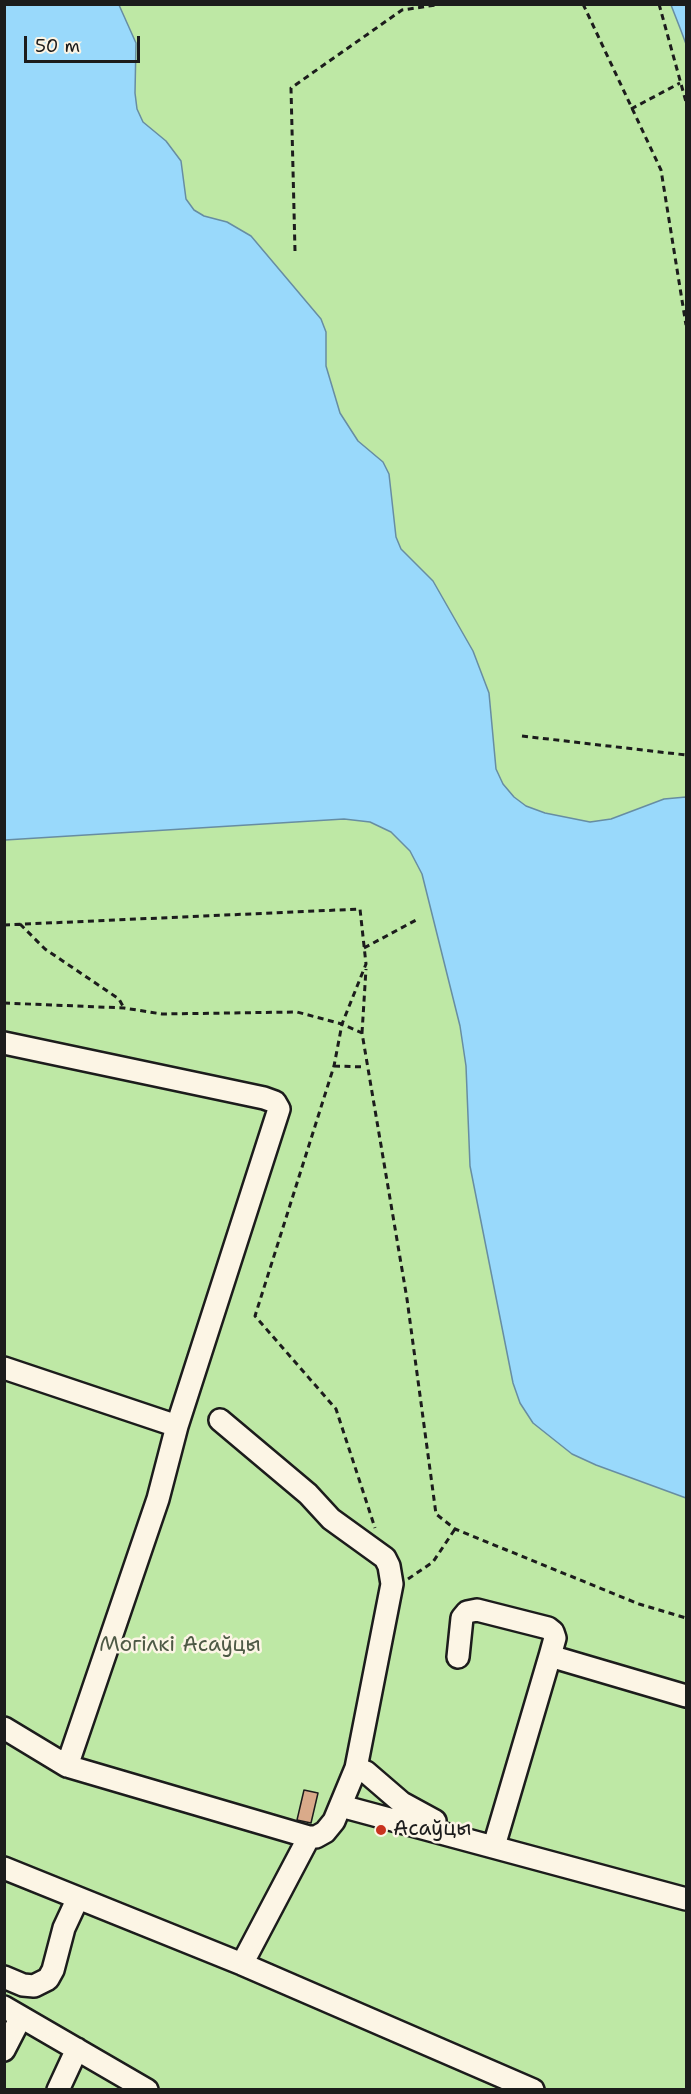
<!DOCTYPE html>
<html>
<head>
<meta charset="utf-8">
<style>
  body { margin:0 }
  #map { position:relative; width:691px; height:2094px; overflow:hidden; background:#f2deca; font-family:"Shantell Sans",sans-serif }
  canvas { display:block }
  .frame { position:absolute; inset:0; border:6px solid #1c1c1c; pointer-events:none }
  .scale { position:absolute; left:24px; top:36px; width:116px; height:27px; box-sizing:border-box; border:3px solid #1c1c1c; border-top:0; padding-left:8px; font-size:18px; line-height:21px; white-space:nowrap; color:#1c1c1c; -webkit-text-stroke:4px #fcf5e5; paint-order:stroke }
</style>
</head>
<body>
<div id="map">
<canvas width="691" height="2094"></canvas>
<div class="frame"></div>
<div class="scale">50 m</div>
</div>
<script>
const c = document.querySelector('canvas').getContext('2d');
c.lineJoin = 'round';
function paint(path, color) { c.fillStyle = color; c.fill(path, 'evenodd'); }
const toPath = rows => new Path2D(rows.map(r => 'M' + r).join(''));
function stroke(path, color, width, dash) { c.strokeStyle = color; c.lineWidth = width; c.lineCap = dash ? 'butt' : 'round'; c.setLineDash(dash || []); c.stroke(path); }
function drawText(font, color, halo, rows, align = 'center') {
  c.font = font + ' "Shantell Sans",sans-serif'; c.lineWidth = 5; c.setLineDash([]); c.textBaseline = 'middle'; c.strokeStyle = halo; c.fillStyle = color; for (const [text, x, y, turn = 0] of rows) {
    c.save(); c.translate(x, y); c.rotate((+turn || 0) * Math.PI / 180); c.textAlign = isNaN(turn) ? turn : align; if (halo) c.strokeText(text, 0, 0); c.fillText(text, 0, 0); c.restore();
  }
}
paint(toPath([
  [5,5,686,5,686,2089,5,2090]
]), '#bee8a5');
const water = toPath([
  [5,4,119,5,136,43,135,93,137,109,143,122,166,141,181,161,186,199,194,210,204,216,227,222,251,236,321,319,326,332,326,366,340,413,358,441,383,462,389,474,396,537,401,549,433,581,473,651,489,693,496,769,503,784,514,797,526,806,545,813,590,822,611,819,664,799,686,797,686,1498,596,1465,572,1454,533,1423,520,1403,513,1383,470,1166,466,1066,460,1026,422,874,410,851,391,832,370,822,344,819,5,840,5,4],
  [671,5,686,5,686,44,680,28,671,5]
]);
paint(water, '#99d9fb');
stroke(water, '#678da2', 1.5);
const building = toPath([
  [304,1790,318,1793,311,1823,297,1820,304,1790]
]);
paint(building, '#d9aa8a');
stroke(building, '#1c1c1c', 1.5);
const minor = toPath([
  [4,1043,264,1098,275,1102,279,1109,177,1426,158,1499,67,1766,309,1837,242,1964],
  [4,1368,177,1426],
  [220,1420,308,1494,331,1519,385,1558,389,1566,392,1584,356,1768],
  [458,1657,462,1618,467,1612,477,1610,548,1628,553,1632,555,1638,550,1656],
  [4,1728,67,1766],
  [341,1806,686,1899],
  [309,1837,316,1837,325,1832,334,1821,356,1768,366,1772,402,1803,435,1821],
  [494,1846,550,1656,686,1696],
  [4,1868,242,1964,533,2090],
  [4,1977,23,1985,34,1986,48,1979,53,1970,64,1928,78,1898],
  [4,2007,147,2090],
  [4,2050,21,2017],
  [58,2090,77,2049]
]);
stroke(minor, '#1c1c1c', 26);
stroke(toPath([
  [583,4,661,170,686,325],
  [659,4,686,102],
  [631,109,680,83],
  [295,251,291,88,402,10,443,4],
  [522,736,686,755],
  [20,924,45,949,119,999,124,1008],
  [4,925,360,909,366,964,342,1024,334,1066,255,1316,336,1409,375,1528],
  [364,948,418,919],
  [4,1003,124,1008,162,1014,297,1012,342,1024,362,1033,407,1299,436,1514,455,1529,639,1604,686,1618],
  [362,1033,366,969],
  [334,1066,365,1067],
  [408,1579,433,1562,455,1529]
]), '#1c1c1c', 3, [6, 4.5]);
stroke(minor, '#fcf5e5', 21);
for (const [x, y, r, color] of [
  [381,1830,6,"#c8321e"]
]) { const dot = new Path2D(); dot.arc(x, y, r, 0, 2 * Math.PI); c.fillStyle = color; c.fill(dot); stroke(dot, '#fcf5e5', 2); }
drawText('21px', '#4d5945', '#fcf5e5', [
  ["Могілкі Асаўцы",180,1646]
]);
drawText('21px', '#1c1c1c', '#fcf5e5', [
  ["Асаўцы",393,1830]
], 'left');
</script>
</body>
</html>
